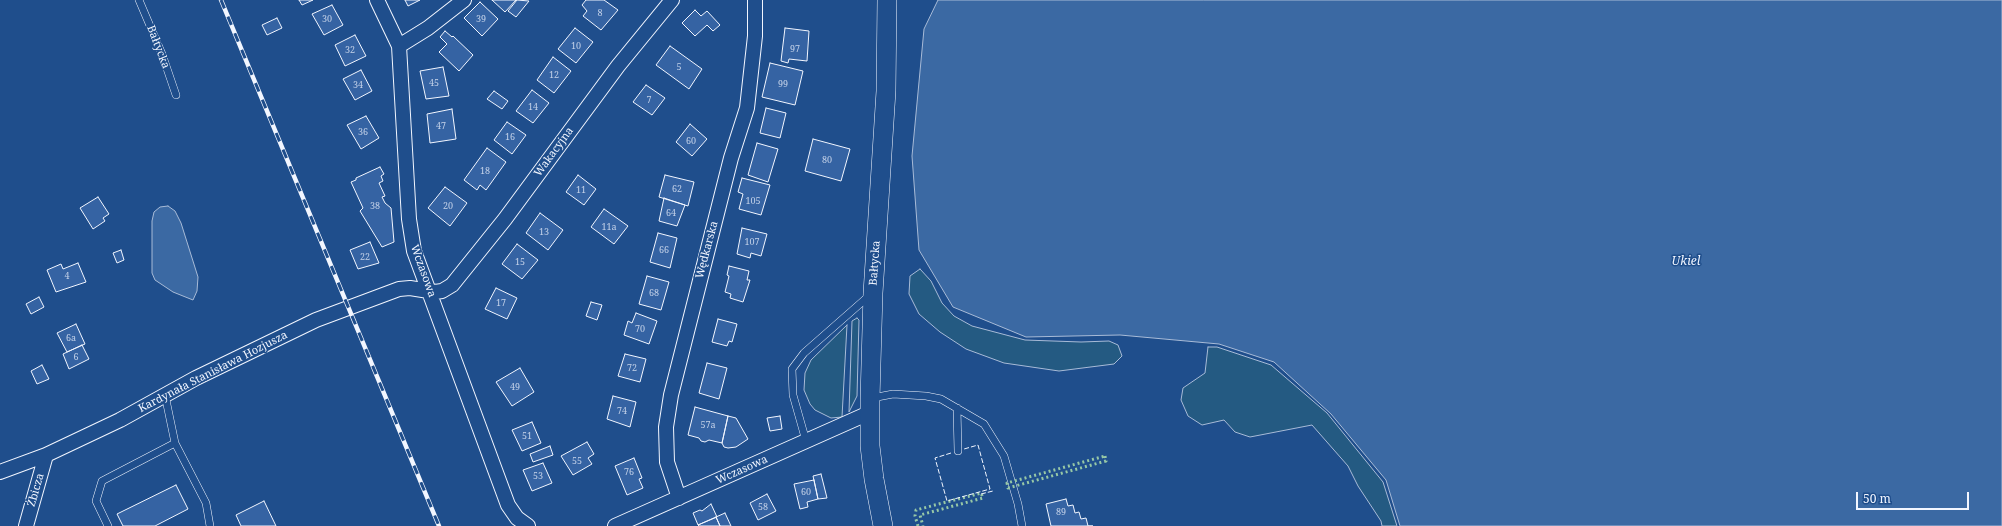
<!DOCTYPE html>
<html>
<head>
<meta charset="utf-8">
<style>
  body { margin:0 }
  #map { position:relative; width:2002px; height:526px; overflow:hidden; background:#1f4e8c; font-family:"Noto Serif",serif }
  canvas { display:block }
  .scale { position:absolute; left:1856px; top:492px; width:113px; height:18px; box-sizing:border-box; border:2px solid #f2f6ff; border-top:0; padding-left:5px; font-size:12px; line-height:14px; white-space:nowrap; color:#f2f6ff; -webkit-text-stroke:3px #1f4e8c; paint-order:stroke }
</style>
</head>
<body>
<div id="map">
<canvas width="2002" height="526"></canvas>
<div class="scale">50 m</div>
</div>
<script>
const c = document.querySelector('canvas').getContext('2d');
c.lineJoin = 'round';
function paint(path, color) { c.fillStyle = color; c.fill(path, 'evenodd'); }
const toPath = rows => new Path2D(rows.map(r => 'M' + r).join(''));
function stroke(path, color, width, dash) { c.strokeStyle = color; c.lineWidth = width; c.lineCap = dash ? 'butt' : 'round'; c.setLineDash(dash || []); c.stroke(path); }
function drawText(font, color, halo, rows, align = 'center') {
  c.font = font + ' "Noto Serif",serif'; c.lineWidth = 3; c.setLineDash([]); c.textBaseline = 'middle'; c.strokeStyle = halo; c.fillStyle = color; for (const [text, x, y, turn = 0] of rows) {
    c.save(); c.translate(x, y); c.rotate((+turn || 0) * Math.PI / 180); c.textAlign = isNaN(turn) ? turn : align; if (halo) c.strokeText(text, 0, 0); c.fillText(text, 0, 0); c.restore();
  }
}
const green = toPath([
  [920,269,931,281,942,303,954,316,972,326,1025,340,1081,342,1109,341,1118,345,1122,356,1114,364,1059,371,1004,363,966,349,940,332,919,314,909,294,910,276,920,269],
  [857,318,859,320,857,396,849,412,852,321,857,318],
  [847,325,842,417,831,418,815,410,810,404,804,390,805,373,811,360,847,325],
  [1208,347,1217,347,1271,365,1327,413,1383,482,1397,526,1382,526,1381,521,1358,486,1348,466,1312,425,1250,437,1235,432,1224,420,1202,425,1188,416,1181,400,1183,388,1205,373,1208,347]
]);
paint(green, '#245a82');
stroke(green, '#a8bbd7', 1);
const water = toPath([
  [938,0,2002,0,2002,526,1400,526,1386,480,1331,414,1274,362,1219,344,1120,335,1026,337,953,307,919,250,912,156,924,29,938,0],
  [168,206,175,211,181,223,198,277,197,291,193,300,173,292,155,280,152,273,152,221,154,212,160,207,168,206]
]);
paint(water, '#3b69a3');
stroke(water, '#a8bbd7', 1);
const building = toPath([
  [299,0,313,0,302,5,299,0],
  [405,0,420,0,408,6,405,0],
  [492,0,516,0,505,12,492,0],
  [517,0,529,1,516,17,508,11,517,0],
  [586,0,604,0,618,10,601,30,583,16,587,11,582,5,586,0],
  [480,2,498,19,482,36,464,18,480,2],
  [332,5,343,25,324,35,312,14,332,5],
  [695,10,701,16,707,11,720,25,713,31,707,25,695,36,682,23,695,10],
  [277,18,282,28,267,35,262,25,277,18],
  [575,28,593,42,576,63,558,49,575,28],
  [785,28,809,31,807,61,789,59,788,63,781,61,785,28],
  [445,31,452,37,453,36,473,55,459,71,439,52,447,44,440,37,445,31],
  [355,35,366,56,345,66,335,45,355,35],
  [670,46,702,69,689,89,656,65,670,46],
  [553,57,571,71,554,93,537,80,553,57],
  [770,63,803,71,795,105,762,97,770,63],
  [443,67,449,96,426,99,420,71,443,67],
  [361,70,372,91,355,100,343,79,361,70],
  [646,85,665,98,652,115,633,102,646,85],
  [532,90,549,103,533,123,516,111,532,90],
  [494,91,508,101,502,109,487,99,494,91],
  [766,108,786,113,780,138,760,133,766,108],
  [452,109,456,139,430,143,427,114,452,109],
  [366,116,379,138,361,149,347,125,366,116],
  [507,122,526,135,512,154,494,140,507,122],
  [690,124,707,139,692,156,676,142,690,124],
  [813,139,850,149,841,181,805,171,813,139],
  [757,143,778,149,768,182,748,175,757,143],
  [487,148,506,162,486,190,480,185,477,190,464,180,487,148],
  [380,167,384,174,381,176,383,181,379,183,385,196,382,197,385,203,391,208,394,242,382,247,360,211,363,208,351,182,356,180,356,178,380,167],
  [578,175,596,189,584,205,566,192,578,175],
  [665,175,694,182,688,206,659,197,665,175],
  [742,178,770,185,761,215,739,209,743,194,738,192,742,178],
  [445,187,467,203,450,226,428,208,445,187],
  [98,197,109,214,103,218,105,221,93,229,80,208,98,197],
  [664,198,685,205,677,226,659,221,664,198],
  [604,209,628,226,614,244,591,227,604,209],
  [540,213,563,230,548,250,526,233,540,213],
  [742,228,767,234,761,256,751,253,750,258,737,254,742,228],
  [658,233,677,238,670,268,650,262,658,233],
  [370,242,379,263,358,269,350,250,370,242],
  [517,244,538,260,522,279,502,264,517,244],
  [121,250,124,260,117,263,113,253,121,250],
  [78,263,86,282,56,292,47,270,61,264,63,269,78,263],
  [729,266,749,271,747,280,750,280,743,302,730,298,731,294,725,292,729,276,727,275,729,266],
  [647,276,669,282,661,310,639,304,647,276],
  [496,288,517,298,507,319,485,309,496,288],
  [39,297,44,307,31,314,26,304,39,297],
  [591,302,602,305,597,320,586,316,591,302],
  [636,313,657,321,649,344,624,335,628,321,632,323,636,313],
  [718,319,737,324,732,342,729,341,727,346,712,342,718,319],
  [76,324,85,344,67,352,57,333,76,324],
  [82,345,89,359,69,369,63,354,82,345],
  [625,354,646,359,640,382,618,376,625,354],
  [707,363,727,368,719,399,699,393,707,363],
  [42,365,49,379,37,384,31,371,42,365],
  [520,368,534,392,512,406,496,382,520,368],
  [613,396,636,402,630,427,607,419,613,396],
  [695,407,728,416,722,443,709,440,705,442,701,441,699,438,688,435,695,407],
  [728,416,736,418,748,439,736,447,728,448,724,447,722,443,728,416],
  [780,416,782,429,770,431,767,418,780,416],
  [532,422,541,443,522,451,512,430,532,422],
  [587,442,594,454,588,458,592,464,573,475,561,456,587,442],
  [550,446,553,455,533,462,530,454,550,446],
  [634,458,642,478,639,479,643,488,627,495,615,466,634,458],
  [543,463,552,483,532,491,523,470,543,463],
  [821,474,827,498,818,499,813,476,821,474],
  [814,480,818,499,807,502,808,507,800,509,794,484,814,480],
  [176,485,188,509,155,526,123,526,117,514,176,485],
  [767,494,776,511,758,520,750,503,767,494],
  [1066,499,1068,506,1073,505,1075,513,1079,512,1081,519,1086,518,1088,526,1093,526,1051,526,1046,504,1066,499],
  [264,501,276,526,241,526,236,515,264,501],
  [711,504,717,517,698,525,693,513,700,510,702,511,711,504],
  [725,513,731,526,720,526,716,517,725,513],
  [716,517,720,526,699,526,698,525,716,517]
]);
paint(building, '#3563a3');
stroke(building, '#f2f6ff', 1);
const lane = toPath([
  [139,0,162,54,176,95],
  [165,395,175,443,206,503,210,526],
  [872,398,893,394,926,396,941,399,984,424,1004,456,1018,504,1022,526],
  [957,408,958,451],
  [806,441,793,395,792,369,804,353,870,295],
  [108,526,96,501,102,481,175,443]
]);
const street = toPath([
  [377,0,399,46,409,219,414,251,508,505,517,518,528,526],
  [399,46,428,28,464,0],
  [0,472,46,455,120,420,196,378,316,320,399,289,410,288,435,292,442,291,452,285,505,219,618,66,672,0],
  [679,498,667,462,666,427,671,395,731,158,747,108,755,36,755,0],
  [26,526,46,455],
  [615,526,869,413]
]);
const secondary = toPath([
  [883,526,874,479,870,446,870,399,873,293,886,91,887,0]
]);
stroke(lane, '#f2f6ff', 8);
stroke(street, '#f2f6ff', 16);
stroke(secondary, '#f2f6ff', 20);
stroke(lane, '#1f4e8c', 7);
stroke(street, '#1f4e8c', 14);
stroke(secondary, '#1f4e8c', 19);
const rail = toPath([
  [221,0,439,526]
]);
stroke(rail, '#f2f6ff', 4.5);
stroke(rail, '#1f4e8c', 3, [9]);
stroke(toPath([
  [1105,456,1106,461,1008,488,1007,483,1105,456],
  [918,526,915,516,916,510,981,493,983,498,920,515,923,526]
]), '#97c8a6', 3, [2, 3]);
stroke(toPath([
  [951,453,935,458,947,501,990,489,978,445,964,449],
  [981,494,993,491]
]), '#f2f6ff', 1, [5, 2]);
drawText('9px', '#c3d1e8', null, [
  ["8",600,13],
  ["30",327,19],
  ["39",481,19],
  ["10",576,46],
  ["97",795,49],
  ["32",350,50],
  ["5",679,67],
  ["12",554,75],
  ["45",434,83],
  ["99",783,84],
  ["34",358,85],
  ["7",649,100],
  ["14",533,107],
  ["47",441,126],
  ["36",363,132],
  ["16",510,137],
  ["60",691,141],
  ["80",827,160],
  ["18",485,171],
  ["62",677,189],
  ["11",581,190],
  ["105",753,201],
  ["38",375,206],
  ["20",448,206],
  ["64",671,213],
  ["11a",609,227],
  ["13",544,232],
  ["107",752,242],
  ["66",664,250],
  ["22",365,257],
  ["15",520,262],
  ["4",67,276],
  ["68",654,293],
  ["17",501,303],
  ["70",640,329],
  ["6a",71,338],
  ["6",76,357],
  ["72",632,368],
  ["49",515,387],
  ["74",622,411],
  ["57a",708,425],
  ["51",527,436],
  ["55",577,461],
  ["76",629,472],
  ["53",538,476],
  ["60",806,492],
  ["58",763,507],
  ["89",1061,512]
]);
drawText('11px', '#f2f6ff', '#1f4e8c', [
  ["Bałtycka",158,47,69],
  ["Wakacyjna",554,152,-54],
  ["Wędkarska",707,250,-75],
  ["Bałtycka",875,263,-86],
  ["Wczasowa",423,271,70],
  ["Kardynała Stanisława Hozjusza",213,372,-27],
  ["Wczasowa",742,470,-24],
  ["Żbicza",36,490,-74]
]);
drawText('italic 12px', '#f2f6ff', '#1f4e8c', [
  ["Ukiel",1686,262]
]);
</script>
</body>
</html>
